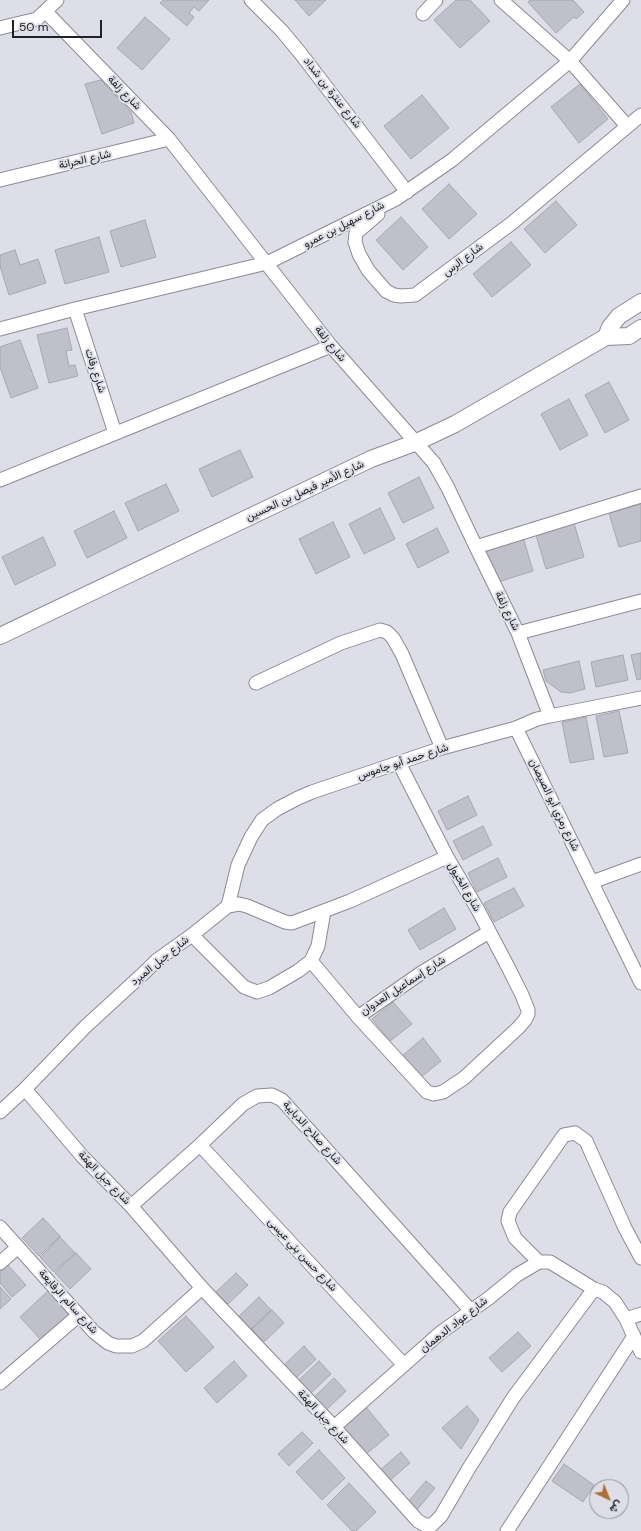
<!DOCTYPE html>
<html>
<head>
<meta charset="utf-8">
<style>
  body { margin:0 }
  #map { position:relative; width:641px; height:1531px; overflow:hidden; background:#dddee7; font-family:"DM Sans",Vazirmatn,sans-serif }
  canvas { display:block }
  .north { position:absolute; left:589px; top:1479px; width:40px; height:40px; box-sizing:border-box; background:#dddee7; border:1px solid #919299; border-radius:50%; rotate:137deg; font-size:11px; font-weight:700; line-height:16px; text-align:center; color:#202124 }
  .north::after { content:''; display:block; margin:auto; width:14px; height:18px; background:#ad7034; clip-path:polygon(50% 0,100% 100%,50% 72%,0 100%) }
  .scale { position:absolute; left:12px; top:20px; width:90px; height:18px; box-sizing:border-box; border:2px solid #202124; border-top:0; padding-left:5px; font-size:12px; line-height:14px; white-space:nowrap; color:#202124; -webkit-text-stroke:3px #dddee7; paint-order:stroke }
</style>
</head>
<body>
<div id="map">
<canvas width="641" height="1531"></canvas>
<div class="north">ش</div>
<div class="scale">50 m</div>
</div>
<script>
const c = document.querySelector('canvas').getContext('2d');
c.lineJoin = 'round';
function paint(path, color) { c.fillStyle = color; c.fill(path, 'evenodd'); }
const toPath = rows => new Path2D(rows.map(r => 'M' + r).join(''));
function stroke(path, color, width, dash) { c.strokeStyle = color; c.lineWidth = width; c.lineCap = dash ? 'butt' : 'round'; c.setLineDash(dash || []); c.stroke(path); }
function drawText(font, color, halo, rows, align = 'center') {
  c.font = font + ' "DM Sans",Vazirmatn,sans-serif'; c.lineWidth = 4; c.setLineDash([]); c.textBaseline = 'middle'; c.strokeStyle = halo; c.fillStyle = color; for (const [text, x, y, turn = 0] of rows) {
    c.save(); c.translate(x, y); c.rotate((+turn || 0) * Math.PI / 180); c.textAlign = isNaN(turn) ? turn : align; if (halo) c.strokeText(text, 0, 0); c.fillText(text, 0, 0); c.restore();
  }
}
const building = toPath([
  [163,0,209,0,199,11,194,7,189,13,194,17,187,26,160,3,163,0],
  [295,0,326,0,309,16,295,0],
  [456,0,470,0,490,21,460,48,434,20,456,0],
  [530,0,573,0,584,12,576,19,574,17,556,33,528,2,530,0],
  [145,17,170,39,142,70,117,48,145,17],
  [101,80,131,112,134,123,102,134,85,84,101,80],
  [580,84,608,119,579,143,551,107,580,84],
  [422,95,449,128,411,159,384,126,422,95],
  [449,184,477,214,449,239,422,209,449,184],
  [556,201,577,225,545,253,524,229,556,201],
  [401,217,428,247,403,270,376,240,401,217],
  [145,220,156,257,121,267,110,231,145,220],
  [99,237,109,272,65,284,55,250,99,237],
  [511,242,531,265,492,297,473,274,511,242],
  [15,250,20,265,38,259,46,283,9,295,0,266,0,255,15,250],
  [67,328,72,350,66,351,69,366,75,365,78,376,49,383,37,335,67,328],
  [20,340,38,388,11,398,0,367,0,347,20,340],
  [609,382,629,420,605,433,585,395,609,382],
  [569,399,588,435,560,450,541,414,569,399],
  [240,450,253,477,212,497,199,469,240,450],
  [419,477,434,508,403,523,388,493,419,477],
  [166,484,179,511,138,531,125,503,166,484],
  [641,504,641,541,619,547,609,513,641,504],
  [380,508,395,539,364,554,349,524,380,508],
  [114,511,127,538,87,558,74,531,114,511],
  [333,522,350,557,316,574,299,539,333,522],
  [574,523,584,557,546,569,536,535,574,523],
  [437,528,449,552,418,568,406,544,437,528],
  [43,537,56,565,15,585,2,557,43,537],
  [523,537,533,571,495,583,485,549,523,537],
  [641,653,641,679,637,680,631,655,641,653],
  [623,655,628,680,596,687,591,662,623,655],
  [579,661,585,689,570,693,561,692,546,681,543,670,579,661],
  [619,711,628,753,604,757,596,716,619,711],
  [586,717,594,759,570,763,562,722,586,717],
  [468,796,477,815,447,830,438,811,468,796],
  [483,826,492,845,463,860,453,841,483,826],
  [498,858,507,877,477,892,468,873,498,858],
  [514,888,524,906,494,922,484,903,514,888],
  [444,908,456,929,420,950,408,930,444,908],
  [393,1002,412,1024,390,1041,372,1019,393,1002],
  [423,1038,441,1061,420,1078,402,1056,423,1038],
  [43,1218,60,1236,39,1256,22,1238,43,1218],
  [60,1237,75,1253,54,1272,40,1257,60,1237],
  [76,1253,91,1269,70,1289,55,1273,76,1253],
  [5,1262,26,1285,12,1297,0,1283,0,1267,5,1262],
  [236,1273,248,1285,228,1304,216,1292,236,1273],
  [0,1287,11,1299,0,1309,0,1287],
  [48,1291,70,1314,42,1341,20,1317,48,1291],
  [259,1297,271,1310,251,1329,239,1316,259,1297],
  [272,1310,284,1323,264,1342,252,1329,272,1310],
  [186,1316,214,1347,186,1372,158,1341,186,1316],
  [518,1332,531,1346,502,1372,489,1358,518,1332],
  [304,1346,316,1359,296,1378,284,1365,304,1346],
  [234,1361,247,1376,217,1403,204,1388,234,1361],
  [319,1361,331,1374,311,1393,299,1380,319,1361],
  [334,1378,346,1391,326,1410,314,1397,334,1378],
  [467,1406,479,1420,461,1449,442,1428,467,1406],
  [366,1407,389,1435,365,1455,342,1427,366,1407],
  [302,1432,313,1443,289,1466,278,1454,302,1432],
  [319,1450,345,1478,322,1500,296,1472,319,1450],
  [401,1452,410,1463,388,1482,379,1471,401,1452],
  [564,1464,594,1485,583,1502,552,1481,564,1464],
  [426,1481,435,1488,416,1511,407,1503,426,1481],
  [349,1483,376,1512,356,1531,352,1531,327,1505,349,1483]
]);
paint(building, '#bfc0c9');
stroke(building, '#a6a7b0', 1);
const minor = toPath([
  [251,0,282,31,301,54,407,192],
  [501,0,570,61,627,126],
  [46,12,169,139,331,346,434,463,448,488,476,547,518,633,550,716],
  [423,14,436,0],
  [0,28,37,19,57,0],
  [0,180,169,139],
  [378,214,356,233,355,242,359,254,368,270,386,291,394,295,401,296,415,295,512,223,641,115],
  [75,309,115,433],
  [0,329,75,309,267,263,396,199,452,160,570,61,623,0],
  [0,480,331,346],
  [476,547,641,496],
  [518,633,641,601],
  [256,683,341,643,380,630,387,632,393,638,402,654,442,748],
  [516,728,641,983],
  [399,763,447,857,478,910,508,967,522,995,528,1010,528,1014,525,1020,518,1028,464,1078,443,1092,434,1094,427,1092,358,1017,421,973,489,932],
  [592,882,641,864],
  [228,906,238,865,251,837,262,820,277,809,298,798,312,792,442,748,516,728,537,719,550,716,641,698],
  [192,935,228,906,239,904,247,906,285,922,292,923,350,901,447,857],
  [311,961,358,1017],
  [25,1089,82,1156,131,1206,202,1288,334,1427,418,1521,425,1525,432,1525,441,1516,469,1468,513,1398,594,1289],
  [0,1112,25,1089,85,1027,146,971,157,960,192,935,244,987,257,992,269,988,298,971,311,961,318,946,324,911],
  [200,1145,404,1365],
  [131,1206,200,1145,243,1104,257,1096,272,1095,282,1100,471,1311],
  [0,1227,94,1332,108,1343,116,1346,132,1346,143,1341,202,1288],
  [539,1262,515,1238,508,1221,510,1212,564,1135,575,1133,586,1141,625,1228,641,1258],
  [0,1263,18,1247],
  [626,1319,641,1314],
  [0,1383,79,1315],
  [334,1427,440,1333,489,1298,517,1275,539,1262,550,1262,594,1289,603,1292,615,1302,626,1319,641,1352],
  [507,1531,634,1336]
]);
const tertiary = toPath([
  [606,337,610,327,619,316,641,302],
  [0,636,371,459,417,442,455,424,606,337,629,336,641,328]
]);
stroke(minor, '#8a8b94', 15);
stroke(tertiary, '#8a8b94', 18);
stroke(minor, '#fff', 13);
stroke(tertiary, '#fff', 16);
drawText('11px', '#202124', '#dddee7', [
  ["شارع زلفة",124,93,46],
  ["شارع عنترة بن شداد",332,93,52],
  ["شارع الحرانة",85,160,-13],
  ["شارع سهيل بن عمرو",344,225,-27],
  ["شارع الرس",463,260,-37],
  ["شارع زلفة",330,344,51],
  ["شارع رفات",95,371,72],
  ["شارع الأمير فيصل بن الحسين",305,491,-25],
  ["شارع زلفة",507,611,64],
  ["شارع حمد أبو جاموس",403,762,-18],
  ["شارع رمزي أبو الصيصان",554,805,64],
  ["شارع الخيول",464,887,60],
  ["شارع جبل المبرد",160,961,-39],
  ["شارع إسماعيل العدوان",403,986,-33],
  ["شارع صلاح الدبايبة",312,1133,48],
  ["شارع جبل الهمّة",104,1178,46],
  ["شارع حسن بني عيسى",302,1255,47],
  ["شارع سالم الرفايعة",68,1302,48],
  ["شارع عواد الدهمان",454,1325,-38],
  ["شارع جبل الهمّة",323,1417,47]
]);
</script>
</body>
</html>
